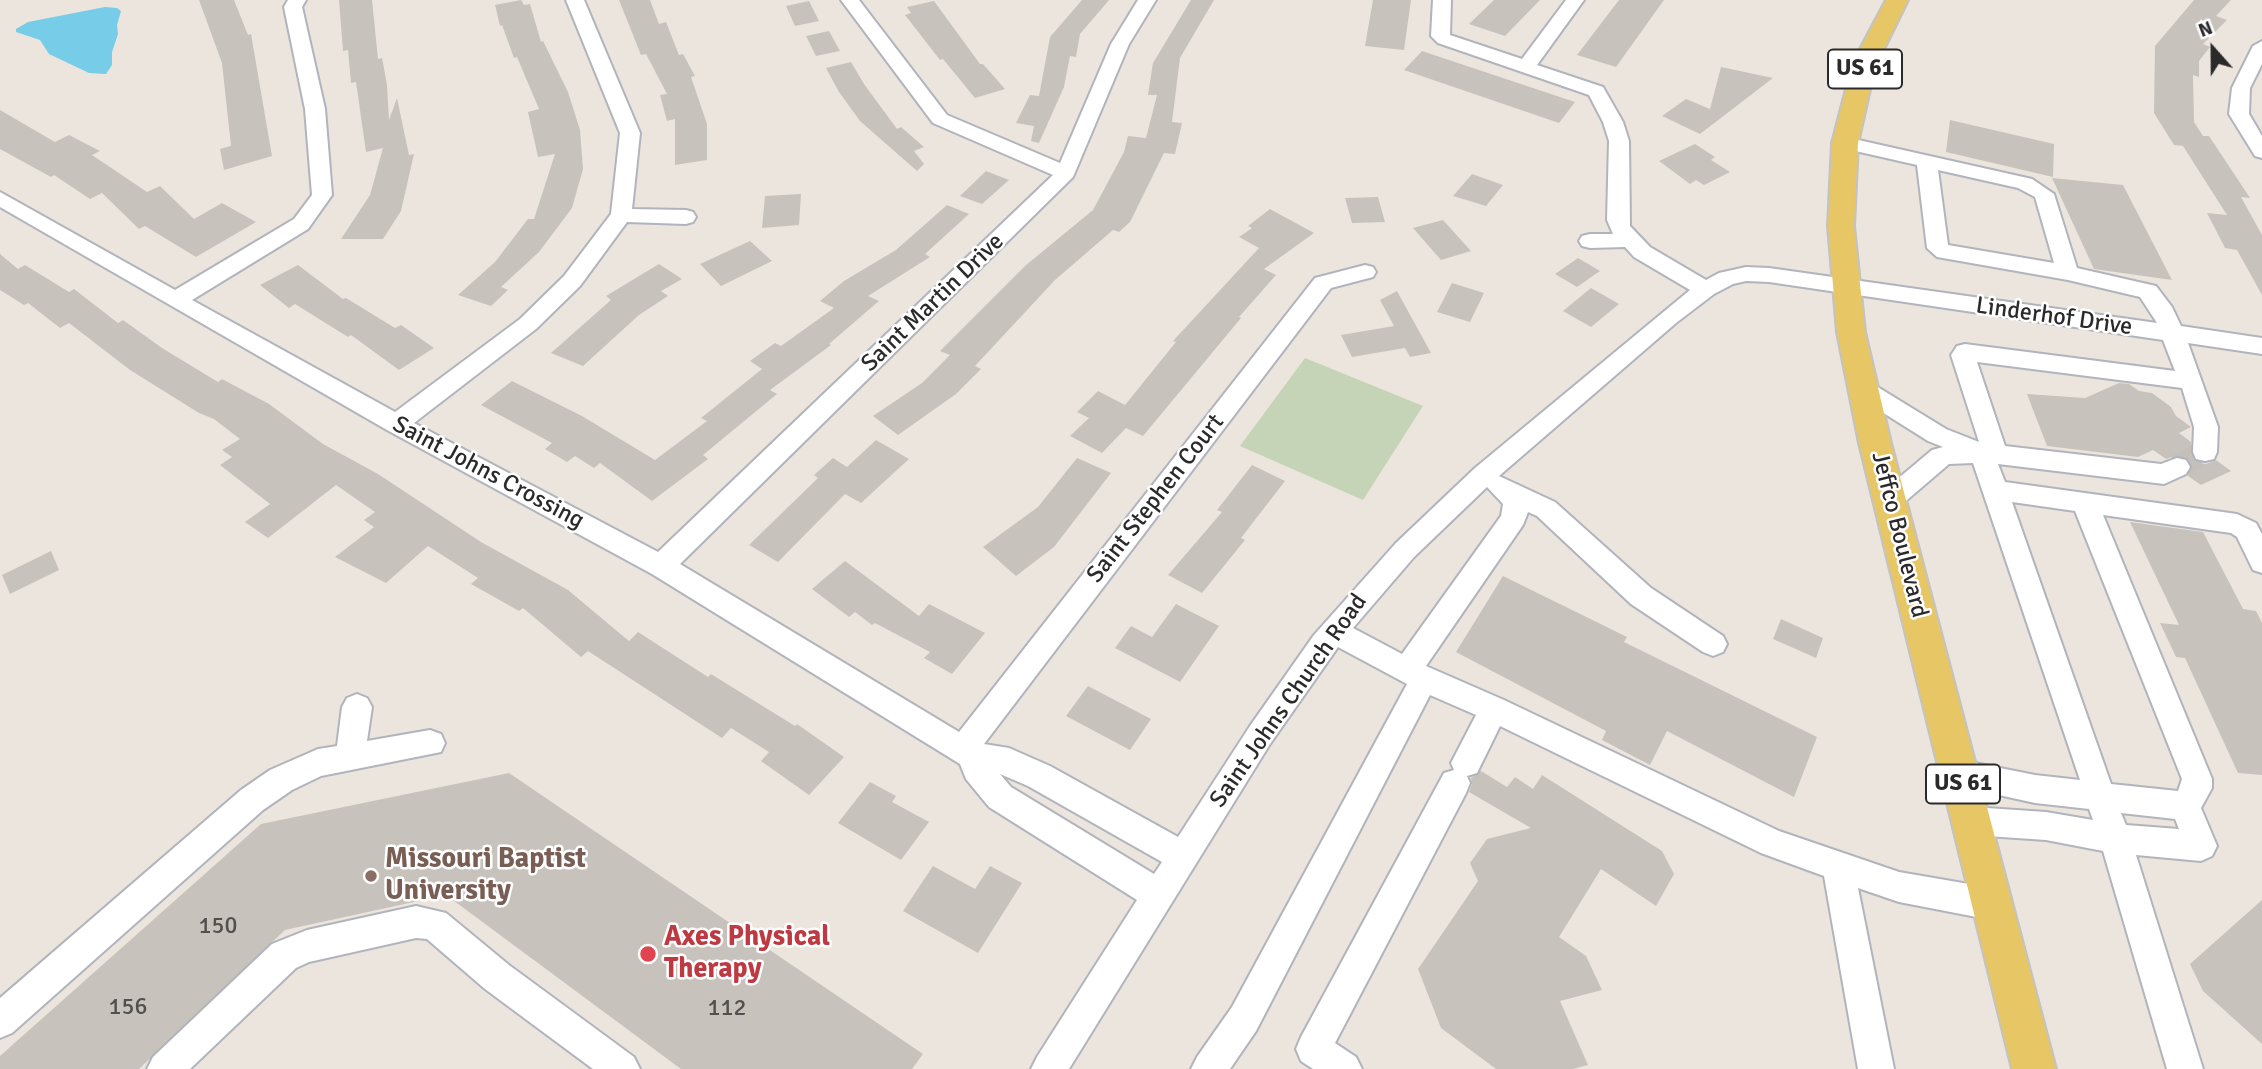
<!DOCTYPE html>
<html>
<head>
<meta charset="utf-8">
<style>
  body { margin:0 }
  #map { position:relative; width:2262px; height:1069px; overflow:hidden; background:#ebe5dd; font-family:Signika,sans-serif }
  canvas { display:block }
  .north { position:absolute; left:2178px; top:14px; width:70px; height:70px; -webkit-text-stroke:5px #fff; paint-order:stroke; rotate:339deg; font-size:19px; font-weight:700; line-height:28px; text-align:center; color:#2a2a2a }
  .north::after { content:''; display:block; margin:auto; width:24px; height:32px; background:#2a2a2a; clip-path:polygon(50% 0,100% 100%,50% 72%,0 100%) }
</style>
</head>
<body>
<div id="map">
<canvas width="2262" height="1069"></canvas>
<div class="north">N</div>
</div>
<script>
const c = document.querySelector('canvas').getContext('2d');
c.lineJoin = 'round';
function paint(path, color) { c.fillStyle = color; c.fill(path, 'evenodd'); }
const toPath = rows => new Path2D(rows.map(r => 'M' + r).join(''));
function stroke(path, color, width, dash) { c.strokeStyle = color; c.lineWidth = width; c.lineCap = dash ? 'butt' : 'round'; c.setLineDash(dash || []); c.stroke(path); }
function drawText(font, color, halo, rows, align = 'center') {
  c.font = font + ' Signika,sans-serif'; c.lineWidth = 5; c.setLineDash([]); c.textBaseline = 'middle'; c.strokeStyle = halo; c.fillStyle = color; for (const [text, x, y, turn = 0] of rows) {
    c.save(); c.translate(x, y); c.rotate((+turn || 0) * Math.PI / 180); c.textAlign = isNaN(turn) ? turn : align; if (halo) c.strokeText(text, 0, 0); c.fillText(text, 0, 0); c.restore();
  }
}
paint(toPath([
  [1305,358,1423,406,1363,500,1240,446]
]), '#c5d4b6');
paint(toPath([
  [105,7,117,8,121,11,117,25,118,34,112,52,112,65,106,74,89,73,49,54,40,40,16,32,16,29,28,22]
]), '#77cce7');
paint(toPath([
  [199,0,234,0,248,35,251,34,272,156,224,170,220,149,231,146,222,63],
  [339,0,372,0,378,59,382,58,387,85,389,120,397,98,409,155,414,154,401,211,383,239,341,239,370,195,383,148,366,152,356,82,351,83,348,50,343,51],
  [521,0,524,5,530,4,541,42,543,41,568,92,580,130,583,169,572,208,539,252,501,287,508,290,491,306,458,295,495,262,528,219,534,219,555,154,538,157,528,112,539,109,517,57,514,58,502,25,500,26,495,5],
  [619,0,650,0,659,24,666,22,679,55,683,54,695,76,691,77,707,124,707,160,675,165,675,119,667,121,660,95,667,94,646,54,641,55],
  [1082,0,1109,0,1080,34,1076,57,1070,56,1064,87,1039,143,1031,141,1034,126,1016,123,1030,95,1039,96,1050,37],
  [1191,0,1214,0,1180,58,1172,122,1182,123,1175,154,1164,153,1130,222,1119,232,1113,230,1055,280,975,366,981,369,956,394,898,435,873,416,922,383,950,355,940,351,1025,266,1093,210,1124,152,1128,136,1146,138,1157,95,1148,95,1153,63],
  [1373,0,1411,0,1404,50,1365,46],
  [1494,0,1540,0,1505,36,1469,24],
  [1619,0,1664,0,1616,67,1577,55],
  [2194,0,2231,0,2216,16,2227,20,2203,44,2210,47,2199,61,2199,77,2193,75,2194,122,2203,136,2209,136,2250,198,2241,197,2262,235,2262,295,2237,250,2225,248,2207,213,2227,215,2183,146,2174,145,2154,113,2155,46],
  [809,1,819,21,795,26,786,6],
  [934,1,980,64,983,64,1005,89,975,98,943,59,940,60,905,15,911,13,907,7],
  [829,31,840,51,816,56,806,36],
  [1422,51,1575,102,1559,123,1404,70],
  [851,62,864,84,897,129,901,127,924,147,914,151,924,164,917,171,860,121,839,92,826,68],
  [1721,67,1773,78,1700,134,1662,116,1686,99,1710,109],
  [0,110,55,142,69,135,100,151,92,155,147,192,160,186,194,219,222,203,256,222,196,257,145,226,139,229,102,193,90,199,54,175,51,177,0,149],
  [1950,120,2054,144,2053,177,1946,152],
  [1695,144,1715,157,1711,160,1730,172,1704,185,1696,180,1690,184,1659,161],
  [986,171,1009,180,982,204,960,196],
  [1472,174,1503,185,1486,206,1453,196],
  [2052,178,2123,185,2172,280,2094,269],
  [801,194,799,225,762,228,765,196],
  [1378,197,1385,222,1352,223,1345,198],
  [947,205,969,214,925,254,930,257,868,296,879,301,829,344,831,345,770,390,777,394,703,455,708,459,652,501,600,463,594,468,575,456,567,462,545,449,552,443,481,405,512,381,582,416,655,460,707,421,701,418,762,369,750,361,775,343,781,346,834,308,820,301,844,281,896,250],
  [1270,209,1314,233,1264,269,1276,275,1239,317,1241,318,1143,436,1126,428,1102,453,1070,436,1089,418,1077,412,1098,391,1125,405,1176,342,1173,341,1259,248,1239,237,1252,228,1248,226],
  [1443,220,1471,251,1441,260,1413,228],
  [750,241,772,261,721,286,700,264],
  [0,254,18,269,25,265,69,292,74,289,118,323,123,320,162,348,218,382,222,379,269,404,323,444,378,474,481,542,568,590,629,641,638,632,708,677,711,674,795,726,797,724,844,757,809,795,761,761,769,752,731,728,722,738,588,651,581,657,523,608,519,611,471,584,478,578,428,546,386,583,335,557,374,527,364,520,375,512,336,485,268,538,245,522,270,504,220,465,232,457,222,450,240,439,214,419,199,413,130,370,69,323,60,328,28,303,24,305,0,290],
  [1578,258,1600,271,1577,287,1555,274],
  [659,264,682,279,661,291,668,296,639,315,583,366,551,353,611,300,606,296],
  [298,265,343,299,346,298,395,328,401,325,434,348,399,370,351,335,348,337,295,304,289,308,260,285],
  [1452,283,1484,293,1470,322,1437,312],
  [1591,288,1619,304,1591,327,1563,311],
  [1397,291,1431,353,1410,357,1405,348,1352,357,1341,335,1394,326,1380,300],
  [2119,383,2129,384,2139,391,2152,393,2171,407,2176,416,2191,427,2179,433,2191,442,2191,453,2195,462,2206,464,2216,460,2231,471,2201,485,2188,476,2192,466,2187,457,2176,456,2166,459,2153,450,2138,457,2047,446,2027,394,2085,398],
  [876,440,909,459,861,503,845,494,778,562,749,545,818,478,814,475,833,458,847,467],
  [1077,458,1111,473,1054,547,1016,576,983,547,1038,507],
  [1252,465,1285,481,1241,538,1245,540,1202,593,1168,575,1222,512,1217,510],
  [2130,522,2203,532,2243,609,2256,611,2262,623,2262,775,2238,773,2185,658,2176,657,2160,623,2179,625],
  [51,551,59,570,10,594,2,575],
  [845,561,919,616,929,604,985,633,952,674,924,658,930,652,875,623,872,625,855,612,849,617,812,589],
  [1503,576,1627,637,1624,642,1817,737,1794,797,1667,731,1650,765,1602,740,1606,731,1456,652],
  [1176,604,1219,626,1180,682,1115,648,1131,626,1152,637],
  [1781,619,1823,638,1816,658,1773,639],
  [1088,686,1151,719,1130,750,1066,716],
  [1481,771,1507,787,1515,777,1533,789,1542,775,1662,851,1674,874,1656,906,1601,869,1559,937,1586,956,1602,990,1560,1001,1588,1065,1573,1069,1496,1069,1441,1028,1418,969,1478,881,1470,863,1487,839,1531,828,1469,792,1472,784,1471,778],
  [509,773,923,1054,912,1069,681,1069,446,895,285,930,139,1069,0,1069,0,1056,261,824],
  [870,782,896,796,892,802,929,822,901,860,838,823],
  [933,866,975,889,990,866,1022,883,978,953,903,911],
  [2262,900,2262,1044,2203,991,2190,964]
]), '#c7c3bc');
stroke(toPath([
  [2177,467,2205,452]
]), '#c4c0b9', 24, [24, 12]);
const minor = toPath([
  [288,0,306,0,302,7,325,109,332,195,308,229,192,300,395,412,520,319,564,276,611,214,620,133,566,0,584,0,640,133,632,209,686,210,693,212,696,217,693,222,686,224,627,222,580,286,536,329,414,423,658,552,1053,175,933,123,841,0,859,0,947,115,1060,163,1111,44,1138,0,1156,0,1129,44,1073,177,680,564,959,732,1315,278,1365,265,1373,267,1376,272,1373,277,1331,288,984,744,1009,748,1050,766,1178,837,1250,726,1314,635,1396,543,1475,468,1690,290,1634,257,1625,247,1590,248,1582,246,1579,241,1582,236,1590,234,1613,234,1607,220,1609,141,1603,122,1589,95,1438,43,1431,36,1433,0,1451,0,1450,35,1522,59,1566,0,1584,0,1537,65,1603,87,1623,122,1629,141,1630,226,1650,247,1706,280,1719,273,1746,267,1769,268,2157,323,2140,297,2068,280,1937,257,1927,248,1917,165,1838,147,1835,143,1838,139,1845,137,2032,179,2054,194,2077,268,2156,286,2172,307,2181,326,2262,338,2262,354,2188,343,2218,427,2217,452,2214,459,2205,461,2196,459,2193,452,2194,427,2182,388,1977,362,2005,446,2161,464,2177,458,2186,460,2190,467,2186,474,2164,484,1998,464,2005,482,2237,514,2256,523,2262,534,2262,573,2253,570,2237,537,2231,533,2103,515,2212,779,2212,788,2201,808,2217,846,2212,856,2201,861,2136,855,2203,1069,2167,1069,2103,851,2046,840,1972,835,1961,831,1957,821,1961,811,1972,807,2046,812,2093,820,2089,809,2035,803,1949,784,1945,774,1949,764,1960,760,2035,775,2080,780,1973,463,1949,464,1900,506,1891,509,1882,506,1878,499,1882,492,1932,450,1943,447,1928,441,1855,395,1851,389,1855,383,1863,380,1871,383,1946,429,1979,442,1951,355,1957,346,1965,344,2175,371,2163,340,1769,282,1746,281,1733,284,1714,294,1676,323,1499,476,1555,502,1651,588,1723,636,1727,644,1723,652,1713,656,1703,652,1631,604,1537,516,1528,512,1523,525,1426,666,1504,700,1779,831,1899,872,1992,888,2003,893,2008,904,2003,915,1992,920,1899,902,1858,888,1894,1069,1858,1069,1824,876,1761,853,1500,726,1477,773,1467,776,1470,783,1466,793,1335,1043,1356,1057,1362,1069,1313,1069,1301,1061,1296,1049,1301,1037,1444,773,1454,770,1451,763,1476,715,1430,695,1256,1031,1230,1069,1191,1069,1197,1057,1232,1007,1407,684,1338,647,1270,744,1069,1069,1031,1069,1037,1057,1137,900,989,807,966,779,960,764,652,574,387,430,0,207,0,192,175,290,294,219,312,195,305,109,284,7,288,0],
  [1938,170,2018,188,2035,197,2054,263,1948,245,1938,170],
  [1487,487,1503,504,1501,516,1402,654,1353,628,1414,557,1487,487],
  [2012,502,2075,511,2182,779,2178,791,2111,784,2012,502],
  [1000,774,1028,786,1162,862,1154,874,1011,787,1000,774],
  [2121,813,2175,819,2179,829,2126,825,2121,813],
  [2262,41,2262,64,2250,88,2249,114,2262,136,2262,158,2255,156,2229,114,2232,88,2253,46,2262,41],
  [357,694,367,698,372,707,367,741,430,730,441,734,445,743,441,752,321,776,292,790,263,810,12,1033,0,1038,0,998,241,790,270,770,318,749,337,746,342,707,347,698,357,694],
  [416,906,446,913,509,965,634,1057,640,1069,593,1069,485,989,427,939,416,938,309,962,296,968,190,1069,147,1069,153,1057,272,944,307,930,416,906]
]);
const major = toPath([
  [1886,0,1908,0,1884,49,1871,85,1858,143,1854,226,1865,332,1891,443,2056,1069,2012,1069,1859,443,1837,332,1828,226,1832,143,1847,85,1860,49,1886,0]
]);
stroke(minor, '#b1b4bd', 4);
stroke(major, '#c3c3c3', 4);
paint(minor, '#fff');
paint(major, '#e7c666');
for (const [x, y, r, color] of [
  [371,876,7,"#8d6e63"],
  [648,954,9,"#e0444e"]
]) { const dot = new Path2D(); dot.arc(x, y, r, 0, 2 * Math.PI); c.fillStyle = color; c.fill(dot); stroke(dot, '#fff', 2.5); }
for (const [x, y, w] of [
  [1865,69,74],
  [1963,784,74]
]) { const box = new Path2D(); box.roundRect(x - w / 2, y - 19.5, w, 39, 5); c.fillStyle = '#fff'; c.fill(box); stroke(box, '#2a2a2a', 2); }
drawText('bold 23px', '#2a2a2a', null, [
  ["US 61",1865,69],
  ["US 61",1963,784]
]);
drawText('24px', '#2a2a2a', '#fff', [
  ["Saint Martin Drive",933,303,-44],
  ["Linderhof Drive",2054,317,8],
  ["Saint Johns Crossing",488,473,28],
  ["Saint Stephen Court",1156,499,-52],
  ["Jeffco Boulevard",1899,535,76],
  ["Saint Johns Church Road",1289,701,-55]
]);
drawText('24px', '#51504e', null, [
  ["150",218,927],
  ["156",128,1008],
  ["112",727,1009]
]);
drawText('bold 28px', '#785e54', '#fff', [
  ["Missouri Baptist",385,860],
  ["University",385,892]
], 'left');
drawText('bold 28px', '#be3a42', '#fff', [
  ["Axes Physical",664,938],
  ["Therapy",664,970]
], 'left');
</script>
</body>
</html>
